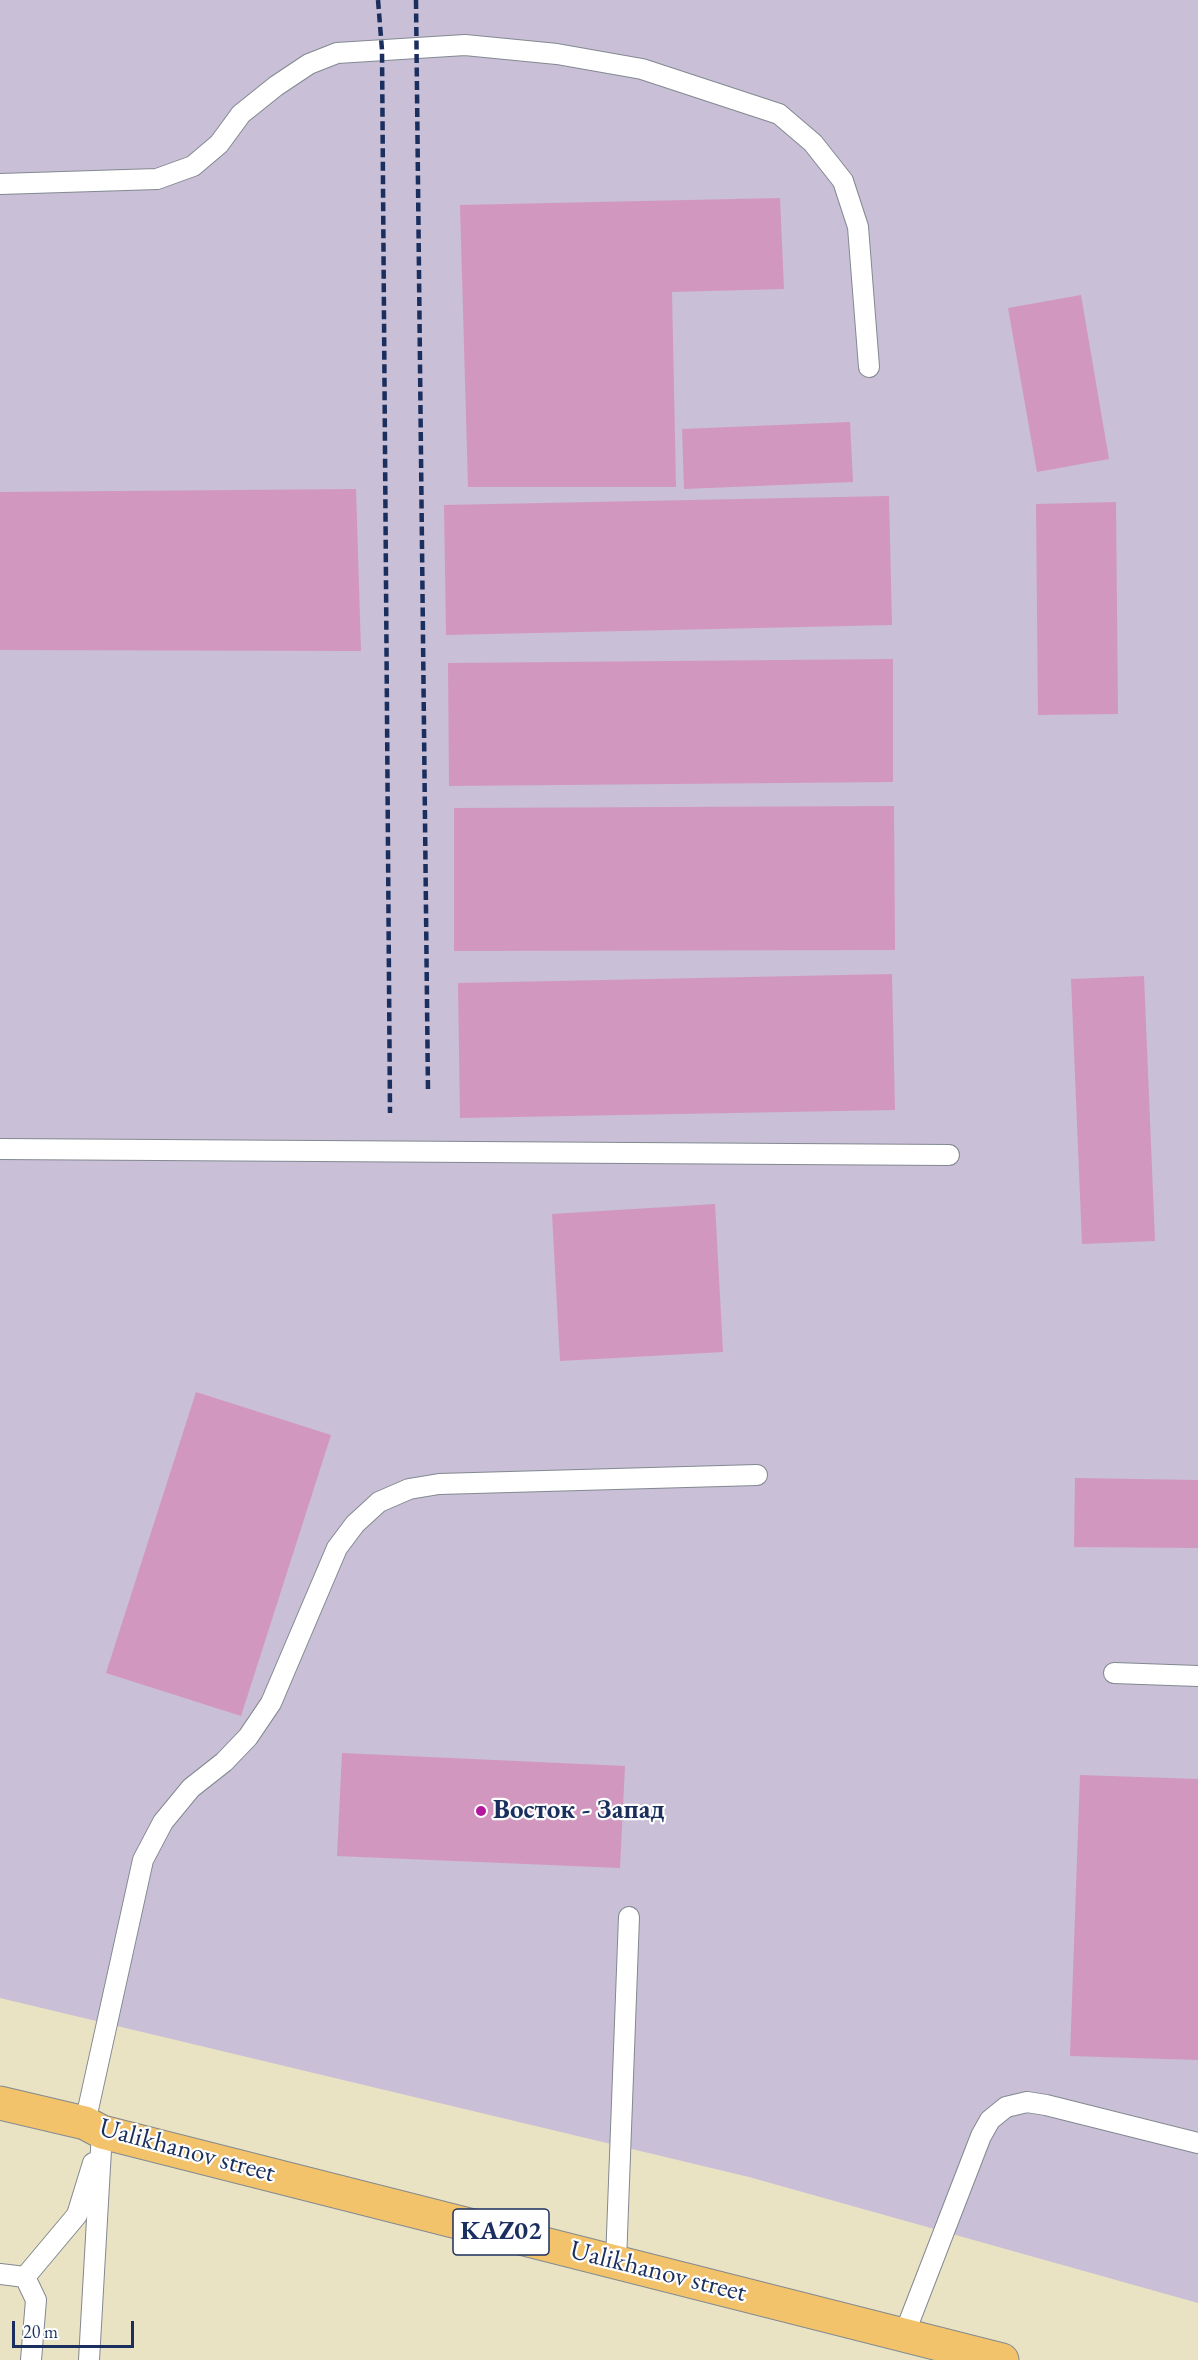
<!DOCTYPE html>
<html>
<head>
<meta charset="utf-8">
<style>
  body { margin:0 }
  #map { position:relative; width:1198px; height:2360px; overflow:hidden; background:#e9e3c3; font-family:"EB Garamond",serif }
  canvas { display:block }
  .scale { position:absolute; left:12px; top:2321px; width:122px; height:27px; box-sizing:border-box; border:3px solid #1b2f5e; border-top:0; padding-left:8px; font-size:18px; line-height:21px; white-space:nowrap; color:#1b2f5e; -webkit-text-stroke:4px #fff; paint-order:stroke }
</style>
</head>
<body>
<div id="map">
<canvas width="1198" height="2360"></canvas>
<div class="scale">20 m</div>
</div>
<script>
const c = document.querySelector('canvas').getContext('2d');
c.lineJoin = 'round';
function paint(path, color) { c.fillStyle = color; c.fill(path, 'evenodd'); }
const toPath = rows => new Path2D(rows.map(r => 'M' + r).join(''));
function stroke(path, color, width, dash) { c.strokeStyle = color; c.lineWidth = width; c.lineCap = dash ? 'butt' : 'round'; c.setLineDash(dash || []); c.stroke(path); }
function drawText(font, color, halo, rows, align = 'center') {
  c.font = font + ' "EB Garamond",serif'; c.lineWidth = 4.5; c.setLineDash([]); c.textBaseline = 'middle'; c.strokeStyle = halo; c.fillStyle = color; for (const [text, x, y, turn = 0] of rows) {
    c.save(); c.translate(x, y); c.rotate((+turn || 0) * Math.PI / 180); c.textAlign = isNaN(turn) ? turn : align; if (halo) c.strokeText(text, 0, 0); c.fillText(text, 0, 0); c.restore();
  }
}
paint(toPath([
  [0,0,1198,0,1198,2303,749,2177,0,1998]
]), '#c9bfd7');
paint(toPath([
  [780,198,784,289,672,292,676,487,468,487,460,205],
  [1081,295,1109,459,1037,472,1008,308],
  [850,422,853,482,684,489,682,429],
  [356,489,361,651,0,650,0,492],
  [889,496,892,625,446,635,444,505],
  [1116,502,1118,714,1038,715,1036,504],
  [893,659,893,782,449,786,448,663],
  [894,806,895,950,454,951,454,808],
  [892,974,895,1110,460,1118,458,983],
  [1144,976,1155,1241,1082,1244,1071,979],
  [715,1204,723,1352,560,1361,552,1214],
  [196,1392,331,1435,241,1716,106,1673],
  [1075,1478,1198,1480,1198,1548,1074,1547],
  [342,1753,625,1766,620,1868,337,1856],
  [1080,1775,1198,1779,1198,2060,1070,2056]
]), '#d297bf');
const service = toPath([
  [0,184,157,179,193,166,219,144,241,114,276,86,309,64,337,53,465,45,557,54,642,69,779,114,813,143,843,181,858,227,869,367],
  [0,1149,949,1155],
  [1114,1673,1198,1676],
  [85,2123,143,1860,163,1822,191,1788,224,1762,248,1737,271,1703,337,1548,355,1524,379,1502,409,1489,439,1484,757,1475],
  [616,2261,629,1917],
  [0,2274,25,2277,36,2300,31,2360],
  [25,2277,77,2215,93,2163],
  [904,2335,981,2136,990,2120,1006,2107,1027,2102,1046,2105,1198,2143],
  [89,2360,102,2132]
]);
const trunk = toPath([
  [0,2103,85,2123,102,2132,1002,2360]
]);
stroke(service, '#828990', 22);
stroke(trunk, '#828990', 35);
stroke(service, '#fff', 20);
stroke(trunk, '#f2c36a', 33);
stroke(toPath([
  [378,0,382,50,390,1113],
  [416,0,428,1092]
]), '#1b2f5e', 4.5, [9, 4.5]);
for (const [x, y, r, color] of [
  [481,1811,6,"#b5179e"]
]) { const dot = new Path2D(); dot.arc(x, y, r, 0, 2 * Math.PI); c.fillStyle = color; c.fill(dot); stroke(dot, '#fff', 2); }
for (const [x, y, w] of [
  [501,2232,96]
]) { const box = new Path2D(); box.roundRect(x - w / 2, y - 23, w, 46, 4.5); c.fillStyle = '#fff'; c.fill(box); stroke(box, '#1b2f5e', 1.5); }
drawText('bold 26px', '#1b2f5e', null, [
  ["KАZ02",501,2232]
]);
drawText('bold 27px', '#1b2f5e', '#fff', [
  ["Восток - Запад",493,1811]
], 'left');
drawText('27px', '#1b2f5e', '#fff', [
  ["Ualikhanov street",187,2151,15],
  ["Ualikhanov street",658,2272,14]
]);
</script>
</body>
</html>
